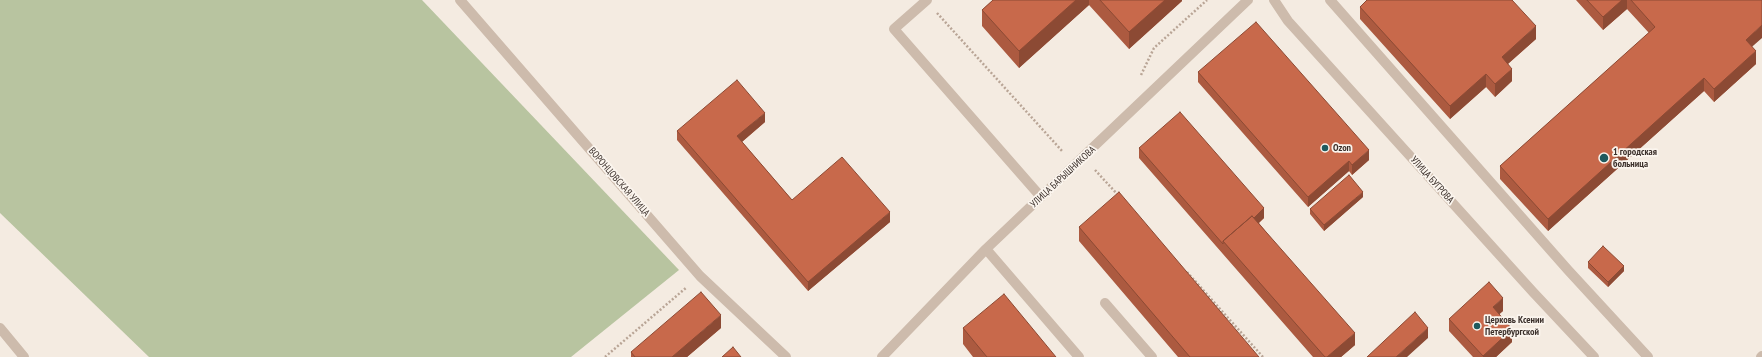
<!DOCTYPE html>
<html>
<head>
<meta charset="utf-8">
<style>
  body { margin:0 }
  canvas { display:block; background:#f4ebe1 }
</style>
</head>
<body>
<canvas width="1762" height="357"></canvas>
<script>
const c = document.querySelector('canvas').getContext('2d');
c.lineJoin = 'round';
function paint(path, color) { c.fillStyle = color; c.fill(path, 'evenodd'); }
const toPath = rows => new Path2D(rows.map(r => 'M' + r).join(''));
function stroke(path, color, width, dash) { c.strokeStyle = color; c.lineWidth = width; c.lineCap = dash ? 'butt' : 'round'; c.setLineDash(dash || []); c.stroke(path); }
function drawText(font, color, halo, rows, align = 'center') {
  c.font = font + ' "PT Sans Narrow",sans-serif'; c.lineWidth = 3.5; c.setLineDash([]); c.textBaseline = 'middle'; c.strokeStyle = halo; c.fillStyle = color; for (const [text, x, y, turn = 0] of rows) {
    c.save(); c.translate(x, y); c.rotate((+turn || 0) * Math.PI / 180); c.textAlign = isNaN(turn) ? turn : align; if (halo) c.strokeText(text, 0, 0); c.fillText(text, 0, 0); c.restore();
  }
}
paint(toPath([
  [0,0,422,0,679,270,571,357,149,357,0,213]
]), '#b8c4a0');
stroke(toPath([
  [937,13,1063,152],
  [1141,75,1154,48,1207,0],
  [1095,170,1119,196],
  [1187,272,1263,357],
  [605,357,687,287]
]), '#b9a596', 2.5, [2, 2]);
stroke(toPath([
  [460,0,700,276,786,357],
  [927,0,894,29,1041,197],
  [1274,0,1288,21,1533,292,1594,357],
  [1330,0,1568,270,1648,357],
  [986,249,1079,357],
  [1105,303,1152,357],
  [0,328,24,357],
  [882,357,986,249,1248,0],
  [1761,357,1762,356]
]), '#cdbbac', 10);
paint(toPath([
  [993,0,1182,0,1182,1,1129,49,1089,5,1019,68,982,26,982,10],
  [1576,0,1762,0,1752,47,1756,64,1714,102,1704,91,1548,231,1500,179,1500,166,1649,33,1627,9,1603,30],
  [1360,7,1536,39,1508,64,1512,81,1495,97,1486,87,1450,119,1360,19],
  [1198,72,1369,160,1352,175,1349,171,1308,207,1198,82],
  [765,122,742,142,792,200,890,222,808,291,677,140,677,131],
  [1139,148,1264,218,1259,223,1355,345,1341,357,1313,357,1139,158],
  [1363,197,1324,231,1310,214,1310,209],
  [1079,227,1259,357,1178,357,1079,241],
  [1588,262,1624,271,1608,287,1588,268],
  [1503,311,1499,314,1512,342,1496,357,1473,357,1449,331,1449,319],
  [721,328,687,357,631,357,631,352],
  [963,328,1056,357,973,357,963,344]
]), '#ac5a40');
paint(toPath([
  [1076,0,1089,0,1089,5,1019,68,1019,51],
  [1165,0,1182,0,1182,1,1129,49,1129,32],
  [1622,0,1627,0,1627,9,1603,30,1603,17],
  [1762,25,1762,38,1746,52,1746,40],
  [1536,26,1536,39,1502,69,1502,57],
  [1756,51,1756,64,1714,102,1714,89],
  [1512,69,1512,81,1495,97,1495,84],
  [1486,74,1486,87,1450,119,1450,106],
  [1704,78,1704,91,1548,231,1548,219],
  [765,113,765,122,737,146,737,136],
  [1369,150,1369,160,1352,175,1352,165],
  [1349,161,1349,171,1308,207,1308,197],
  [1363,192,1363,197,1324,231,1324,225],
  [1264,208,1264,218,1230,248,1225,243],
  [890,212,890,222,808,291,808,282],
  [1624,266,1624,271,1608,287,1608,282],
  [1503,298,1503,311,1493,320,1493,307],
  [721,315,721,328,687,357,672,357],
  [1428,328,1428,338,1407,357,1396,357],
  [1512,329,1512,342,1496,357,1483,357,1483,356],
  [1355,333,1355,345,1341,357,1327,357]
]), '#8c4a34');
const building = toPath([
  [993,0,1076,0,1019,51,982,10,993,0],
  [1100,0,1165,0,1129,32,1100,0],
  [1367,0,1512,0,1536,26,1502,57,1512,69,1495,84,1486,74,1450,106,1360,7,1367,0],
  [1587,0,1622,0,1603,17,1587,0],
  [1631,0,1762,0,1762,25,1746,40,1756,51,1714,89,1704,78,1548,219,1500,166,1655,27,1631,0],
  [1256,22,1369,150,1352,165,1349,161,1308,197,1198,72,1256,22],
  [737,80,765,113,737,136,792,200,842,157,890,212,808,282,677,131,737,80],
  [1180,112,1264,208,1254,218,1252,216,1223,241,1223,244,1139,148,1180,112],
  [1349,175,1363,192,1324,225,1310,209,1349,175],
  [1119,192,1259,357,1190,357,1079,227,1119,192],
  [1252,216,1355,333,1327,357,1325,357,1223,241,1252,216],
  [1603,246,1624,266,1608,282,1588,262,1603,246],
  [1489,282,1503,298,1493,307,1512,329,1483,356,1449,319,1489,282],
  [701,292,721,315,672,357,635,357,631,352,701,292],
  [1004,294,1056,357,987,357,963,328,1004,294],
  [1415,312,1428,328,1396,357,1367,357,1415,312],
  [733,347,741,357,722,357,733,347]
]);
paint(building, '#c8694b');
stroke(building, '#8c4a34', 1);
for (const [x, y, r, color] of [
  [1325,148,4,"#1f5a5e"],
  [1604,158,5,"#1f5a5e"],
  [1477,326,4,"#1f5a5e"]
]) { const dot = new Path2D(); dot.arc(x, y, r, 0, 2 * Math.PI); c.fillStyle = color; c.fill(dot); stroke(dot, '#fbf5ee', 1.5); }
drawText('bold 10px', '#3b302b', '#fbf5ee', [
  ["Ozon",1333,148],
  ["1 городская",1613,152],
  ["больница",1613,164],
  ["Церковь Ксении",1485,320],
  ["Петербургской",1485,332]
], 'left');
drawText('10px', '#3b302b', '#fbf5ee', [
  ["УЛИЦА БАРЫШНИКОВА",1063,177,-43],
  ["УЛИЦА БУГРОВА",1432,180,48],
  ["ВОРОНЦОВСКАЯ УЛИЦА",619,182,49]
]);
</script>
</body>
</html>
